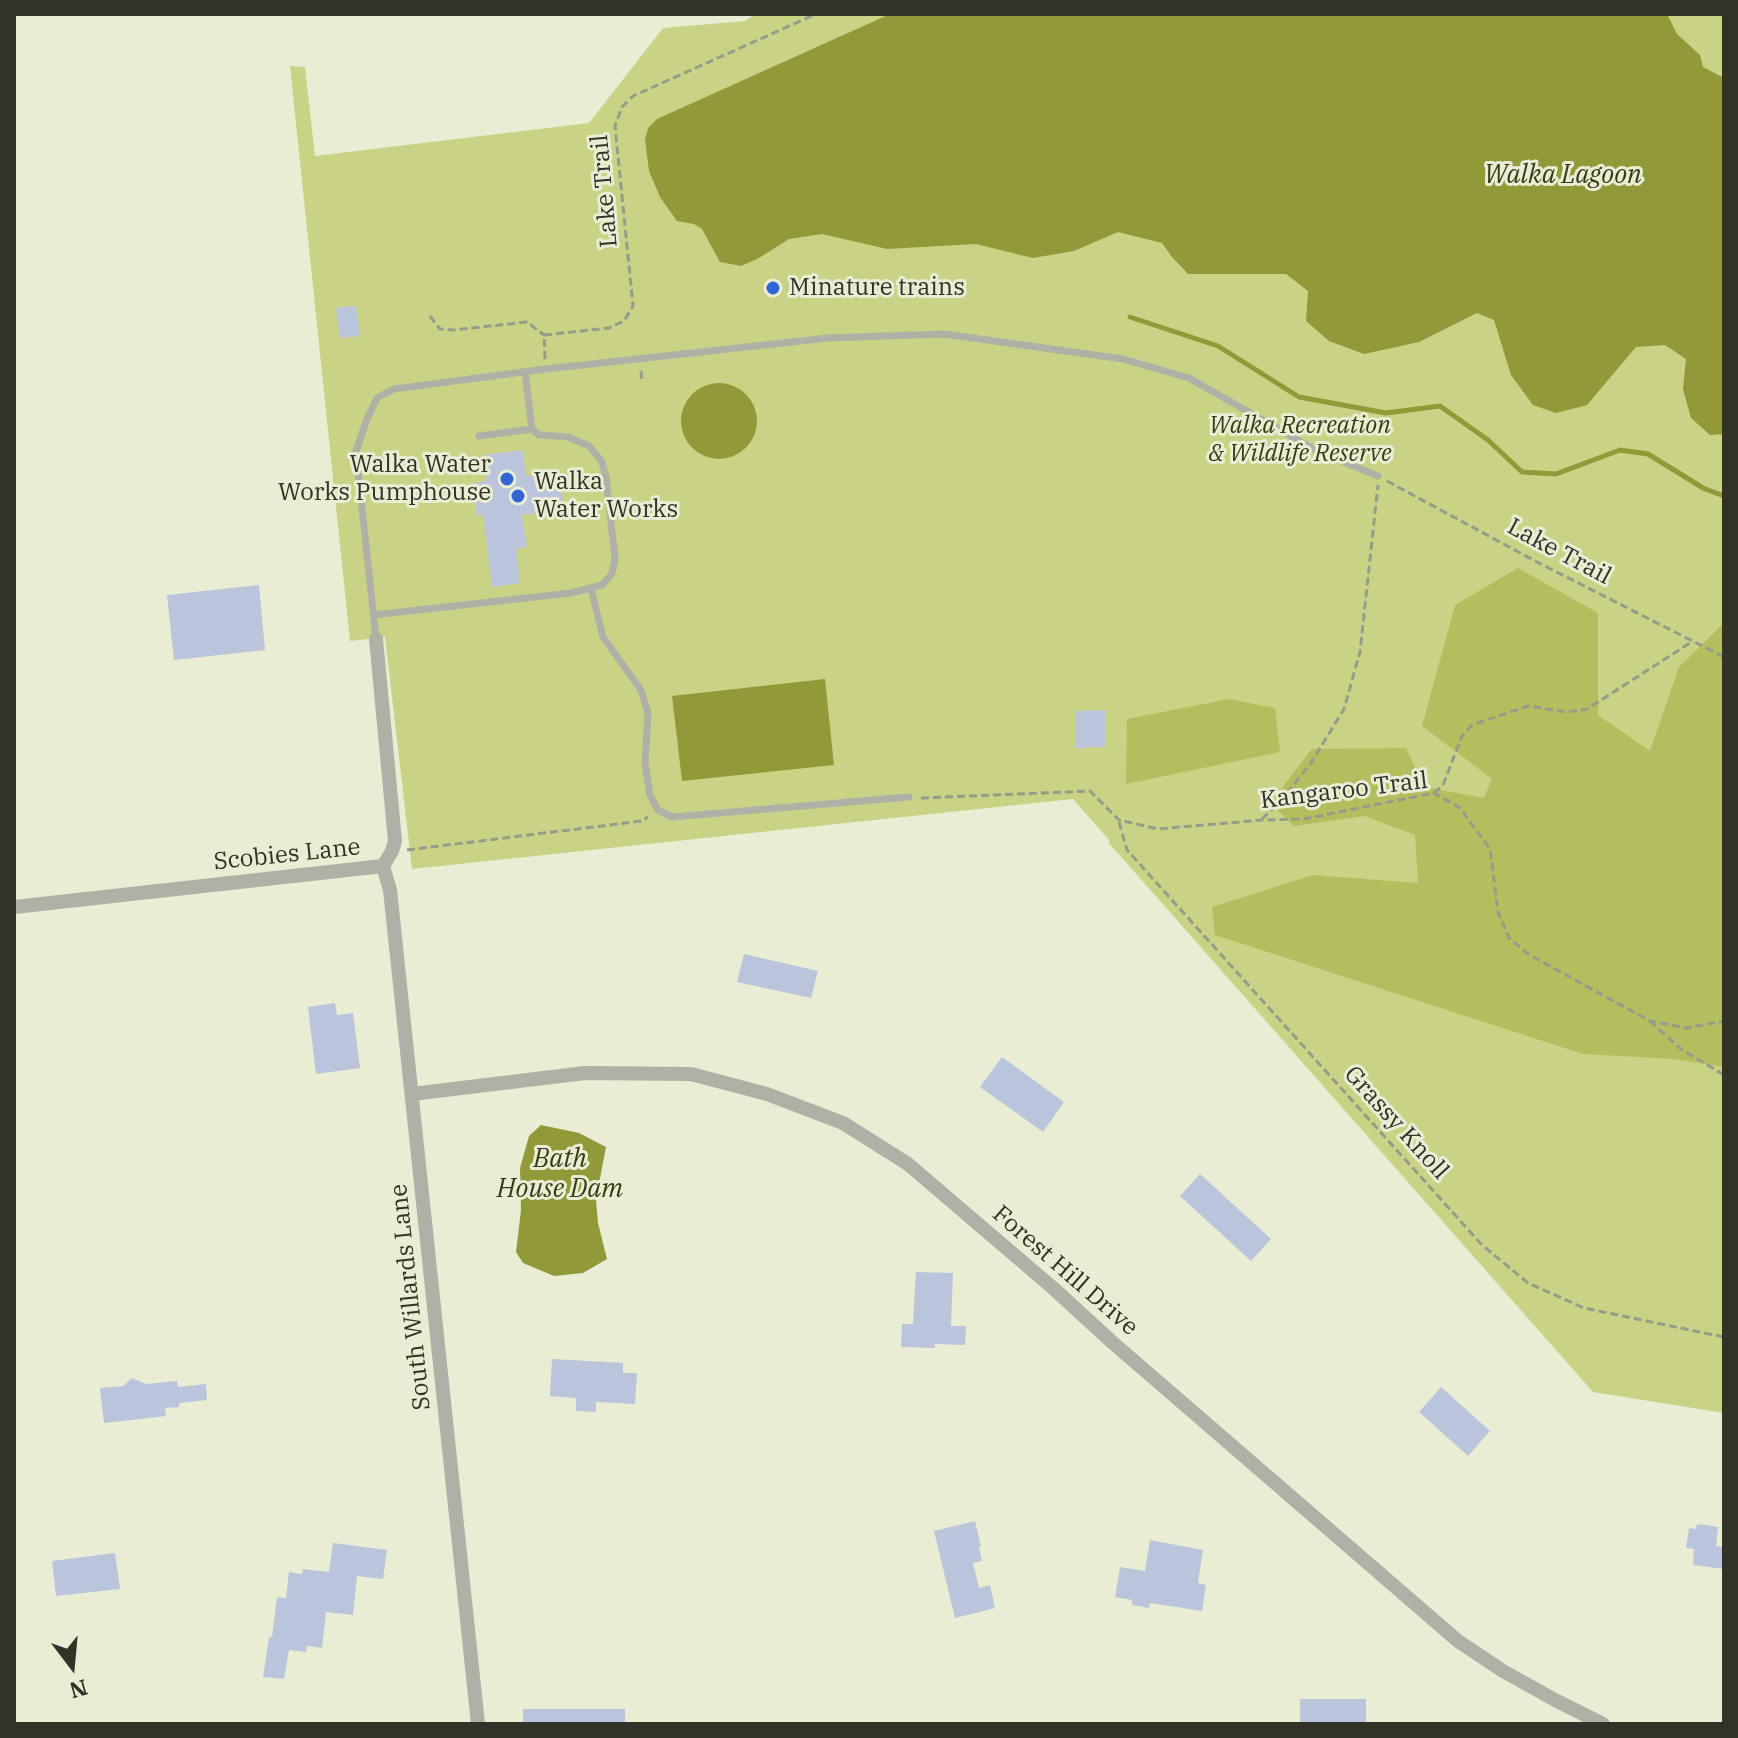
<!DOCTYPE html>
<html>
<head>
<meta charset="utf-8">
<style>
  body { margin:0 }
  #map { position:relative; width:1738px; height:1738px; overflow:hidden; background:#e9edd4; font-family:"IBM Plex Serif",serif }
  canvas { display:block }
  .frame { position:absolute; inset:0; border:16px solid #313228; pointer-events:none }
  .north { position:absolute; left:32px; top:1626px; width:80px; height:80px; -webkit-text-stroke:6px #e9edd4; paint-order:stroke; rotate:164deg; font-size:22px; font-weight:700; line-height:32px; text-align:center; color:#313228 }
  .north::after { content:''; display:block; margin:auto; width:28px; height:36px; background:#313228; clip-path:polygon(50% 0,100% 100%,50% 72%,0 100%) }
</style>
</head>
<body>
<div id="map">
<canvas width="1738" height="1738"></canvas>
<div class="frame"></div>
<div class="north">N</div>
</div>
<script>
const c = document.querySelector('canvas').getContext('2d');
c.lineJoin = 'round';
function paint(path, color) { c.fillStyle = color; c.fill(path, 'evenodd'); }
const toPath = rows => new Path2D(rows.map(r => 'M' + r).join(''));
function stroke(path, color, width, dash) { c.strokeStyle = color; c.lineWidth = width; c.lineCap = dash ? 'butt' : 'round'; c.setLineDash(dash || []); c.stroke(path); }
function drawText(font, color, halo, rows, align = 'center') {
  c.font = font + ' "IBM Plex Serif",serif'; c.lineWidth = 6; c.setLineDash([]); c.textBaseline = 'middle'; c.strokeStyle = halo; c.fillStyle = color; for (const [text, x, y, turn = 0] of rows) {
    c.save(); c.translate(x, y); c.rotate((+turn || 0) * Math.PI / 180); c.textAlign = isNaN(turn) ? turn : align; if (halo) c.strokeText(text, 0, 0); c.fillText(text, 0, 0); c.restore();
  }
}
paint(toPath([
  [756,14,1724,14,1724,1413,1593,1392,1108,842,1110,841,1073,799,412,869,385,637,350,641,290,66,305,67,315,156,589,123,663,28,745,21]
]), '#cad385');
paint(toPath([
  [1518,568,1598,613,1598,715,1650,751,1679,667,1724,623,1724,1067,1674,1059,1583,1054,1215,935,1212,907,1313,875,1418,883,1415,835,1365,816,1294,826,1270,803,1312,749,1406,748,1424,787,1484,798,1492,779,1422,726,1455,605],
  [1229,699,1275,708,1280,752,1126,784,1127,719]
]), '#b4be5f');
paint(toPath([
  [890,14,1667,14,1677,34,1700,55,1703,67,1724,78,1724,434,1710,435,1691,418,1683,389,1686,359,1665,345,1636,347,1587,405,1556,413,1533,405,1511,375,1494,320,1477,313,1419,342,1364,354,1329,341,1306,321,1308,291,1286,274,1188,274,1172,257,1162,243,1118,232,1074,251,1033,258,976,244,887,249,822,234,789,239,759,258,741,266,720,262,702,229,694,224,677,221,660,197,649,171,645,140,648,128,657,119],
  '681 421a38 38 0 1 1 76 0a38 38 0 1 1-76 0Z',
  [825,679,834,765,682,781,672,696],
  [541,1125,579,1133,606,1147,596,1199,598,1223,607,1259,583,1273,554,1276,523,1263,516,1252,521,1210,520,1168,529,1136]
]), '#919939');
stroke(toPath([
  [1130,317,1218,346,1299,397,1386,413,1440,406,1488,440,1522,472,1556,474,1620,450,1648,454,1703,488,1724,496]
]), '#919939', 5);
paint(toPath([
  [356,306,360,336,340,338,336,308],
  [523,450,526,476,559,472,563,509,522,515,527,547,516,549,520,583,492,587,483,515,477,516,473,483,487,481,484,455],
  [259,585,265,650,174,660,167,595],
  [1105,710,1105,747,1075,748,1075,711],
  [744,954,818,971,811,998,737,982],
  [335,1003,337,1015,353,1013,360,1068,316,1074,308,1007],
  [1002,1057,1064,1102,1043,1132,980,1087],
  [1200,1174,1271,1239,1251,1261,1180,1196],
  [916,1272,953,1273,951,1326,966,1326,965,1345,935,1344,935,1348,901,1347,902,1324,913,1324],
  [552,1359,623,1363,623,1373,637,1373,635,1404,596,1402,596,1412,576,1411,576,1398,550,1396],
  [132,1378,146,1384,177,1381,178,1387,206,1384,207,1400,179,1403,179,1407,165,1408,166,1416,104,1423,100,1388,123,1386],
  [1441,1387,1490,1431,1468,1456,1419,1412],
  [975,1521,981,1546,979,1548,982,1561,973,1563,979,1588,990,1585,995,1608,955,1618,934,1531],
  [1697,1524,1718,1527,1716,1546,1724,1547,1724,1569,1693,1565,1694,1549,1686,1548,1689,1528,1696,1529],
  [1150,1540,1203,1550,1198,1583,1206,1585,1202,1611,1150,1603,1149,1608,1132,1605,1132,1600,1115,1597,1120,1567,1145,1571],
  [333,1543,387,1550,383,1579,357,1576,353,1615,326,1612,322,1648,307,1646,306,1652,289,1650,284,1679,263,1677,269,1637,272,1637,277,1597,286,1598,289,1572,302,1574,303,1569,329,1572],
  [115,1553,120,1589,56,1596,52,1561],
  [1300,1699,1366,1699,1366,1724,1300,1724],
  [523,1709,625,1709,625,1724,523,1724]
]), '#bac5db');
stroke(toPath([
  [430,316,440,329,453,330,527,322,544,335],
  [545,359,544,335,609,328,624,321,633,306,615,126,622,107,633,96,816,14],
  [641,371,642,382],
  [1387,481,1537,562,1724,657],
  [1434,793,1443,785,1462,736,1472,725,1528,706,1567,712,1587,709,1693,641],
  [921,798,1090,791,1119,820,1158,829,1262,820,1304,819,1434,793,1460,808,1490,849,1498,912,1509,938,1528,954,1650,1021,1686,1028,1724,1021],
  [1262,819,1278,804,1311,763,1344,709,1360,652,1378,485],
  [1119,822,1127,850,1482,1245,1528,1283,1584,1308,1724,1337],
  [407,850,642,821,648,817],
  [1650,1021,1681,1049,1724,1075]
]), '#999b89', 3, [8, 4]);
stroke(toPath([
  [479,436,532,429],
  [591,589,603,637,641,690,648,713,645,763,650,795,658,810,672,817,909,797],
  [373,615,571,593,602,585,612,574,615,558,606,478,602,462,589,446,568,437,539,435,532,429,525,372],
  [376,639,356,451,367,419,377,398,394,389,546,369,828,338,944,334,1123,359,1189,378,1317,451,1378,476]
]), '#afb0a6', 7);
stroke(toPath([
  [376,639,395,841,392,851,383,866],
  [383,866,390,890,478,1724],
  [14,907,383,866],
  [412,1094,585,1073,691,1074,767,1094,843,1123,908,1164,1053,1288,1112,1342,1458,1641,1503,1671,1555,1700,1603,1724]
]), '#afb0a6', 14);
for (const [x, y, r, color] of [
  [773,288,8,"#3465d4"],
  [507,479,8,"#3465d4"],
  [518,496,8,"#3465d4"]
]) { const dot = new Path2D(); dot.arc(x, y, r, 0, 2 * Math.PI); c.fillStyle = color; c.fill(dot); stroke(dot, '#e9edd4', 3); }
drawText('24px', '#313228', '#e9edd4', [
  ["Lake Trail",605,191,-95],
  ["Lake Trail",1559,552,28],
  ["Kangaroo Trail",1344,791,-7],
  ["Scobies Lane",287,855,-6],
  ["Grassy Knoll",1396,1123,48],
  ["Forest Hill Drive",1065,1271,41],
  ["South Willards Lane",411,1297,-96]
]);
drawText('24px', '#313228', '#e9edd4', [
  ["Minature trains",789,288],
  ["Walka Water",491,465,"right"],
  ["Works Pumphouse",491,493,"right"],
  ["Walka",534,482],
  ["Water Works",534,510]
], 'left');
drawText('italic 24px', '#383c13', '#e9edd4', [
  ["Walka Recreation",1300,426],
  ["& Wildlife Reserve",1300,454]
]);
drawText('italic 26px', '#373b13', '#e9edd4', [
  ["Walka Lagoon",1563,175],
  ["Bath",560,1159],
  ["House Dam",560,1189]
]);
</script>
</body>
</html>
